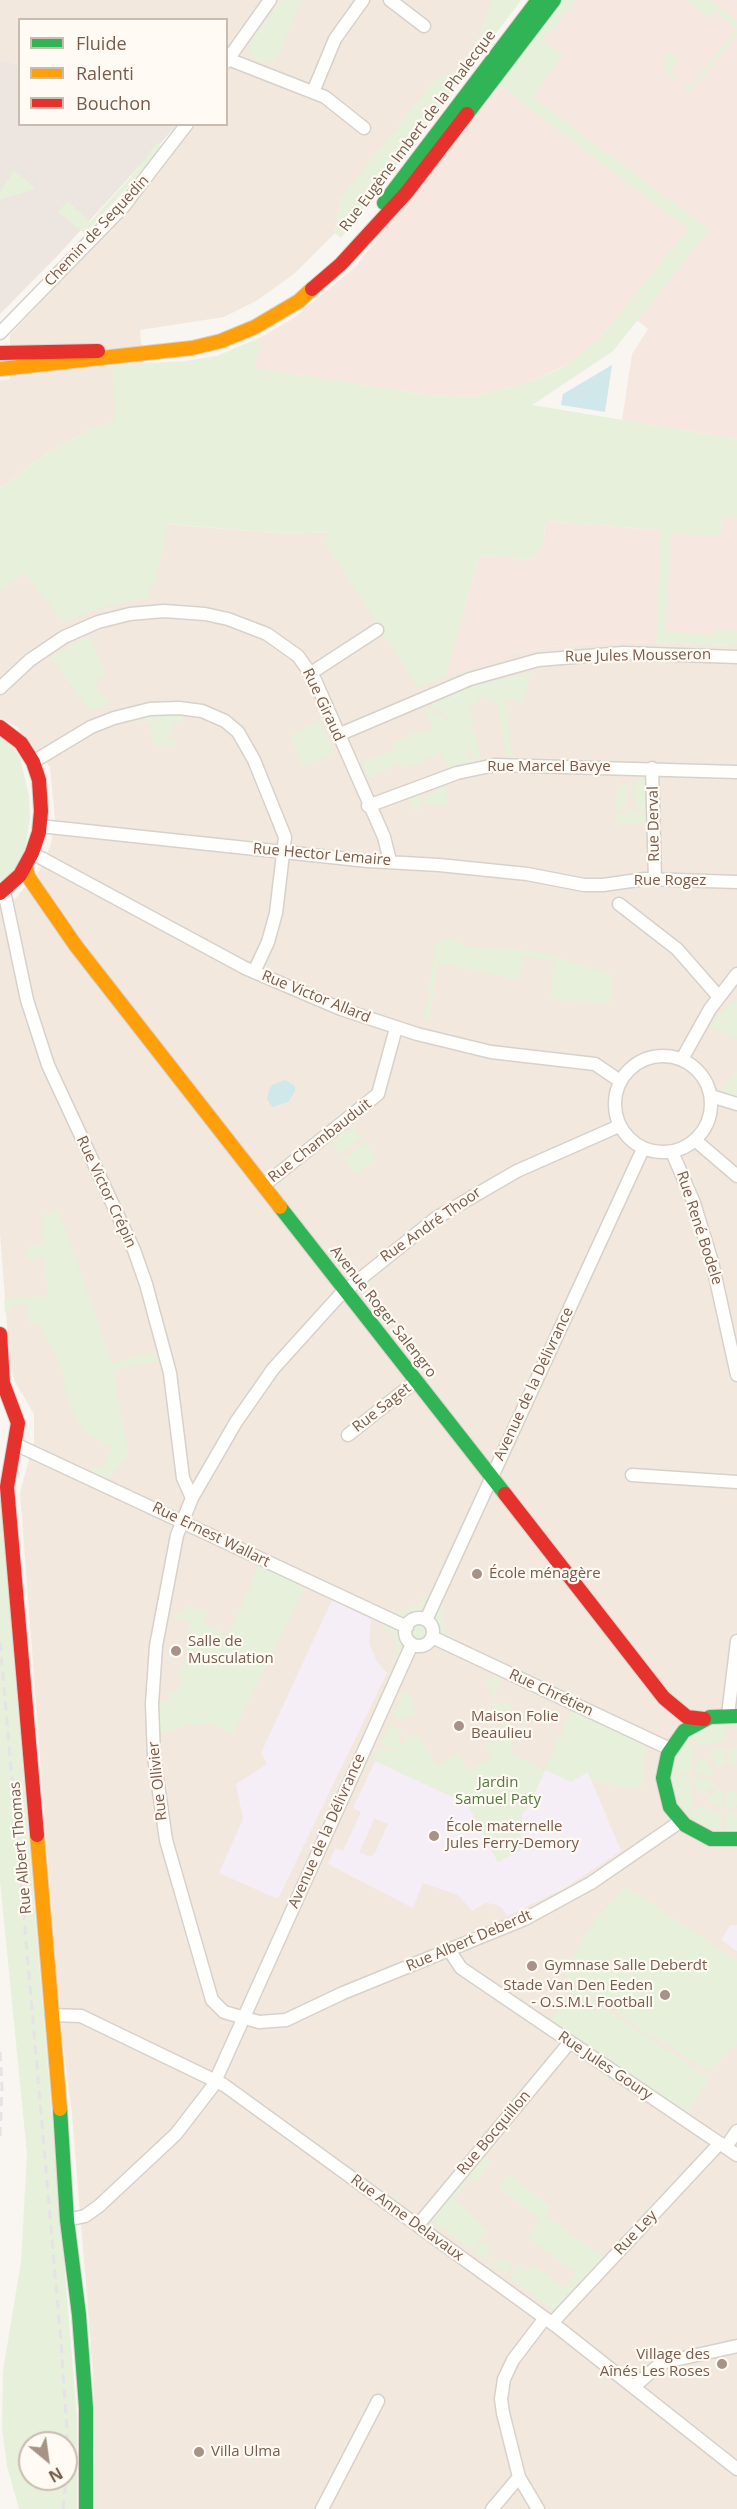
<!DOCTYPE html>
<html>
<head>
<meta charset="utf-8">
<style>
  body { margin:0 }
  #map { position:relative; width:737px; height:2509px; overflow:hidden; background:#f9f5f0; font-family:"Open Sans",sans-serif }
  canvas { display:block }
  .legend { position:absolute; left:18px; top:18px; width:210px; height:108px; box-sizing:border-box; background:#fffaf3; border:2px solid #cabbb1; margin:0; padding:8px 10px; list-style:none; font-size:18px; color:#7a5c4d }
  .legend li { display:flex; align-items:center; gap:12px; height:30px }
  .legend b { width:30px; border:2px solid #cabbb1 }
  .north { position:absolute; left:18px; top:2431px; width:60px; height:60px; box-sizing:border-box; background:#fffaf3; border:2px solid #cabbb1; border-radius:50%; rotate:151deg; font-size:16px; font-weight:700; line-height:24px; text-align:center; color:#7a5c4d }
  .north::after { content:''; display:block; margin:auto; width:21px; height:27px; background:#a69286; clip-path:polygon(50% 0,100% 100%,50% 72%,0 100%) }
</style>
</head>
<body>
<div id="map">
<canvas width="737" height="2509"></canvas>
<ul class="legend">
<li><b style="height:8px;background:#30b455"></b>Fluide</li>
<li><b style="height:8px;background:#ff9f0a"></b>Ralenti</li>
<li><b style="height:8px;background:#e5322d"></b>Bouchon</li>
</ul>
<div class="north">N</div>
</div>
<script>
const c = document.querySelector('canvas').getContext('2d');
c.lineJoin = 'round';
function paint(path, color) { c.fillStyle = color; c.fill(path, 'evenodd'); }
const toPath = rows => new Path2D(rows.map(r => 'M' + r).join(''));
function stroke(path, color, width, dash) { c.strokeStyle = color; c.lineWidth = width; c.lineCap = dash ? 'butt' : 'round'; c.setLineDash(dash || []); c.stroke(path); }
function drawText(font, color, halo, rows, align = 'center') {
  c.font = font + ' "Open Sans",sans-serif'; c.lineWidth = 4.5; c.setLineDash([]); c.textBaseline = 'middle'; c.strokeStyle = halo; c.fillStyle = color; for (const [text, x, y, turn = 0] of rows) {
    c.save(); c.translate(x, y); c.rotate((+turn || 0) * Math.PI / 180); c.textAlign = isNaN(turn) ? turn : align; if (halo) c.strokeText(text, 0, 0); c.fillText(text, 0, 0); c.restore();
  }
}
paint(toPath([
  [0,0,521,0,465,73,341,198,335,233,294,274,256,301,224,317,140,330,143,364,113,365,116,421,90,430,44,455,0,488,0,380,10,379,10,335,146,189,195,125,226,124,226,20,20,20,19,65,0,60],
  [104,519,287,534,331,532,517,653,552,647,623,642,737,646,737,2509,93,2509,95,2459,93,2370,72,2114,60,2020,20,1492,34,1442,34,1414,15,1382,10,1365,0,1233,0,909,15,899,40,870,51,844,55,819,50,767,17,727,0,718,0,591,84,524]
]), '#f2e8de');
paint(toPath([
  [560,0,737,0,737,439,622,420,632,354,648,329,623,309,597,341,565,366,524,384,473,397,430,395,253,368,261,337,295,317,356,266],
  [722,517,737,518,737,646,623,642,552,647,517,653,446,677,479,555,533,560,544,543,545,521,721,535]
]), '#f6e8e1');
paint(toPath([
  [0,60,19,65,20,124,177,125,60,253,0,314]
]), '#ede5e0');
paint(toPath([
  [332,1600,371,1619,369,1643,377,1662,387,1673,278,1899,219,1873,243,1819,236,1784,267,1764,261,1753],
  [375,1761,452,1797,455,1792,464,1797,498,1862,520,1850,522,1813,527,1809,545,1770,588,1772,621,1851,563,1889,507,1916,502,1908,494,1904,485,1903,472,1911,458,1895,423,1883,413,1908,328,1864,335,1848,343,1851,361,1812,353,1808],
  [371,1817,388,1824,374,1855,370,1856,359,1853,374,1819],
  [730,1925,737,1925,737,1951,721,1940]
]), '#f6eef6');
paint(toPath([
  [282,0,302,0,276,61,266,63,257,61,250,52,250,43],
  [492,0,521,0,341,238,335,233,341,198,434,80,465,73],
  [560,0,576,0,544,41,563,56,533,97,710,230,613,351,532,405,737,439,737,518,722,518,721,536,671,533,665,631,714,635,715,629,737,631,737,646,656,643,661,532,658,530,545,521,544,543,533,560,479,555,446,677,418,688,325,543,330,532,287,534,168,524,155,585,149,585,149,598,99,608,64,623,24,572,0,592,0,488,44,455,90,430,115,421,113,365,185,361,217,356,261,337,254,368,430,395,473,397,524,384,562,368,597,341,688,229,497,83],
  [686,0,709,0,737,22,737,35,690,91,684,86,685,83,691,86,736,28,715,11,710,18],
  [669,50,679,59,671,72,677,77,675,79,667,73,663,57],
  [157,142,161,146,143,170,85,234,58,212,68,201,90,222,136,171],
  [14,170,36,189,0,200,0,192],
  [90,636,106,675,94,683,110,703,90,711,50,658],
  [531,672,523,703,504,697,513,758,507,758,496,700,488,702,486,696,478,697,479,703,469,705,474,726,468,727,469,731,475,730,481,762,478,762,468,748,467,756,475,762,448,769,440,751,417,765,401,767,399,763,369,778,362,762,394,750,392,744,406,736,433,728,424,708,427,707,447,721,450,719,430,705,474,686],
  [165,714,185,715,182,723,174,721,169,739,177,741,176,745,154,745,149,722,138,722,137,718],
  [319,720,334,754,303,767,290,736],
  [0,737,12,746,20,757,29,796,30,819,25,849,16,870,0,884],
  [617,770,618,786,626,786,626,811,618,811,618,814,626,815,629,811,640,813,650,819,650,824,616,824],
  [643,777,649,786,650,816,635,808,633,784],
  [446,781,447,806,419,804,418,812,414,811,408,795,414,793,418,795,421,802,427,800,425,797,438,792,439,783],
  [452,939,467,946,546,953,613,975,610,1004,551,1000,554,961,524,956,519,980,438,963,429,1021,422,1020,429,995,435,944],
  [737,999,737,1039,710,1027,718,1015],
  [737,1070,737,1099,728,1096,723,1088],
  [353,1128,361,1138,341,1154,332,1144,340,1139,336,1134,342,1129,346,1133],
  [366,1143,377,1158,356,1174,344,1159],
  [59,1211,112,1363,158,1351,160,1361,113,1370,129,1457,107,1480,91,1473,94,1466,101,1469,112,1448,84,1432,65,1397,67,1395,64,1388,67,1386,62,1378,65,1376,39,1323,30,1324,28,1304,10,1305,10,1313,5,1313,4,1299,48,1296,45,1258,26,1259,25,1247,43,1244,41,1215],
  [0,1494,77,2417,77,2509,19,2509,7,2466,2,2428,3,2371,21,2262,27,2154,0,1881],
  [30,2443,66,2443,66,2479,30,2479],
  [259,1565,305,1588,234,1732,232,1734,210,1723,185,1726,159,1734,159,1701,169,1701,170,1693,176,1693,182,1680,176,1675,187,1657,190,1621,173,1618,173,1613,183,1614,184,1606,208,1611,203,1624,228,1635],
  [422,1597,429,1598,419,1613,404,1620,388,1614,393,1608,400,1612,420,1604],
  [441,1604,446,1608,441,1615,446,1635,455,1637,454,1643,438,1633,434,1619],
  [385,1622,400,1632,404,1645,398,1661,395,1658,398,1651,392,1631,384,1629],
  '410 1632a10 10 0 1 1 20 0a10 10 0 1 1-20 0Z',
  [496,1673,502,1685,495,1686,496,1697,493,1697,484,1678,492,1681],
  [404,1691,414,1701,411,1703,416,1714,401,1720,393,1716],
  [491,1703,511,1703,511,1753,545,1770,571,1709,646,1744,642,1787,621,1787,600,1782,591,1780,588,1772,571,1782,545,1770,527,1809,522,1813,520,1850,498,1862,464,1797,455,1793,453,1797,373,1760,380,1746,394,1753,395,1749,381,1743,389,1725,403,1731,398,1744,402,1746,405,1739,417,1734,438,1765,459,1751,468,1770,491,1759,485,1745,494,1741,491,1735,503,1729],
  [726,1724,726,1741,700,1745,692,1736,701,1730],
  [686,1740,695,1749,690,1774,673,1773,675,1760],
  [725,1746,725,1763,719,1766,710,1756,711,1751],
  [729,1746,737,1748,735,1766,729,1763],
  [699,1760,705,1760,714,1770,712,1775,695,1774],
  [673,1776,689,1777,693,1805,685,1812,674,1789],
  [694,1778,712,1779,714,1786,705,1794,698,1793],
  [717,1789,723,1792,722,1808,709,1803,708,1797],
  [733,1790,737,1795,737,1807,726,1809,727,1792],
  [695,1808,705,1808,722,1815,721,1831,709,1829,688,1815],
  [737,1813,737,1831,725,1831,726,1814],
  [626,1886,737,1961,737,2043,709,2072,652,2035,649,2035,565,1976,581,1941,600,1914],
  [573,1987,710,2079,686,2115,549,2023],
  [484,2155,492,2161,476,2182,466,2176],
  [508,2173,551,2207,545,2215,606,2259,557,2312,510,2278,519,2266,527,2272,533,2264,565,2288,576,2273,527,2237,540,2219,498,2187],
  [463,2180,467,2182,455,2199,487,2230,472,2250,433,2222,432,2217],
  [483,2240,490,2248,486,2261,474,2252],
  [502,2257,514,2264,506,2275,491,2264]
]), '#e7f0db');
paint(toPath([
  [612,365,605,412,561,405,563,394],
  [285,1080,295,1086,295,1091,288,1102,272,1107,267,1099,269,1090,272,1085]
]), '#d0e8ea');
const street = toPath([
  [390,0,424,26],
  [228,59,325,97,364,128],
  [226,62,270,0],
  [313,92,335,39,363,0],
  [0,333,123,207,187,124],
  [311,673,377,630],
  [0,688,30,660,64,637,98,622,130,614,164,611,205,614,228,619,267,634,298,656,315,680,384,837,390,861],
  [338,735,470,679,538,660,623,653,737,657],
  [33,762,91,727,114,718,150,709,179,708,202,711,225,721,238,732,254,760,285,837,276,913,268,942,254,972],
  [652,768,655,879],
  [368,806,457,773,495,765,737,772],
  [40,826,368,861,439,865,527,874,584,885,603,885,645,879,737,882],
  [32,853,245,968,341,1009,417,1034,491,1052,595,1064,620,1081],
  [4,891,27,1000,48,1065,134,1250,146,1284,170,1373,183,1478,192,1498],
  [619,904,677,949,719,997],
  '615 1104a48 48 0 1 1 96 0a48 48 0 1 1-96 0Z',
  [682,1059,710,1009,737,974],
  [711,1096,737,1104],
  [619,1126,517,1171,436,1218,339,1296,273,1369,236,1422,192,1498,177,1535,156,1646,152,1704,154,1757,166,1840,212,2000,224,2012,259,2022,286,2020,343,1993,525,1919,591,1883,681,1821],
  [695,1140,737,1176],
  [672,1152,694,1203,712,1262,737,1375],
  [263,1186,378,1094,396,1028],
  [348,1435,416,1381],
  [15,1444,407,1627],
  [632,1475,737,1482],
  '405 1632a14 14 0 1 1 28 0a14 14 0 1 1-28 0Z',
  [426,1620,643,1149],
  [432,1637,670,1749],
  [728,1715,737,1641],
  [449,1950,461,1968,737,2155],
  [51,2015,81,2016,224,2085,560,2329,737,2469],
  [726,2147,737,2131],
  [67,2220,85,2216,99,2206,176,2134,213,2086,412,1644],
  [418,2225,570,2042],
  [552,2323,720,2143],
  [635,2386,661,2363,737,2346],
  [519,2477,538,2509],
  [322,2509,378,2401],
  [492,2509,519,2477,503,2413,501,2399,504,2379,513,2360,545,2318]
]);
const fast = toPath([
  [467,114,554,0],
  [384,203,538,0],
  [280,1207,505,1494],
  [737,1716,710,1717,684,1731,668,1754,663,1778,670,1807,685,1825,711,1839,737,1839],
  [60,2109,67,2220,79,2315,86,2408,86,2509]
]);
const slow = toPath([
  [0,369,192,348,221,341,255,327,299,301,312,289],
  [25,867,29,878,76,946,280,1207],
  [37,1835,60,2109]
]);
const jam = toPath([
  [312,289,341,264,407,192,467,114],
  [0,353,98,351],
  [0,727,21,743,33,762,39,780,41,811,39,832,32,853,20,875,0,893],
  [0,1334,3,1383,18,1423,7,1487,37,1835],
  [505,1494,664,1698,687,1717,704,1719]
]);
stroke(street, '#d7d1cb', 15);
stroke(fast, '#d9d2cb', 16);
stroke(slow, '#d9d2cb', 16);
stroke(jam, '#d9d2cb', 16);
stroke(street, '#fefefd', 12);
stroke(fast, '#30b455', 14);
stroke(slow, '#ff9f0a', 14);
stroke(jam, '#e5322d', 14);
stroke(toPath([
  [0,1642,61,2342,67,2430,66,2476],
  [0,2052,2,2087,0,2138],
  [63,2509,66,2479]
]), '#e6e3e7', 3, [9, 6]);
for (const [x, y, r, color] of [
  [477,1574,6,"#a69286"],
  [176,1651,6,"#a69286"],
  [459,1726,6,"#a69286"],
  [434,1836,6,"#a69286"],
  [532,1966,6,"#a69286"],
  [665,1995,6,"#a69286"],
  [722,2364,6,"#a69286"],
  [199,2452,6,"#a69286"]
]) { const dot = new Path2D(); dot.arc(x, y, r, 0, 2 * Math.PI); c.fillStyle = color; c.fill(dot); stroke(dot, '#fffaf3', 2); }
drawText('15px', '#7a5c4d', '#fffaf3', [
  ["Rue Eugène Imbert de la Phalecque",418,131,-53],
  ["Chemin de Sequedin",97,231,-47],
  ["Rue Jules Mousseron",638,656,-1],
  ["Rue Giraud",323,705,65],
  ["Rue Marcel Bavye",549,767],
  ["Rue Derval",654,824,-91],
  ["Rue Hector Lemaire",322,855,5],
  ["Rue Rogez",670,881],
  ["Rue Victor Allard",316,997,22],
  ["Rue Chambauduit",320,1141,-38],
  ["Rue Victor Crépin",106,1192,65],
  ["Rue André Thoor",431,1225,-35],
  ["Rue René Bodele",699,1228,72],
  ["Avenue Roger Salengro",383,1312,52],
  ["Avenue de la Délivrance",534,1384,-65],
  ["Rue Saget",382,1408,-38],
  ["Rue Ernest Wallart",211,1535,26],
  ["Rue Chrétien",551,1693,25],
  ["Rue Ollivier",158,1781,-96],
  ["Avenue de la Délivrance",327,1831,-66],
  ["Rue Albert Thomas",21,1848,-95],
  ["Rue Albert Deberdt",469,1941,-23],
  ["Rue Jules Goury",605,2066,34],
  ["Rue Bocquillon",494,2133,-50],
  ["Rue Anne Delavaux",407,2218,36],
  ["Rue Ley",636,2233,-47]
]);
drawText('15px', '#7a5c4d', '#fffaf3', [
  ["École ménagère",489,1574],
  ["Salle de",188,1642],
  ["Musculation",188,1659],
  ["Maison Folie",471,1717],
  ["Beaulieu",471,1734],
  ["École maternelle",446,1827],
  ["Jules Ferry-Demory",446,1844],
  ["Gymnase Salle Deberdt",544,1966],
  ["Stade Van Den Eeden",653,1986,"right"],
  ["- O.S.M.L Football",653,2003,"right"],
  ["Village des",710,2355,"right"],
  ["Aînés Les Roses",710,2372,"right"],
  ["Villa Ulma",211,2452]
], 'left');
drawText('15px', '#537a41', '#fffaf3', [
  ["Jardin",498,1783],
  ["Samuel Paty",498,1800]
]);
</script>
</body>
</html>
